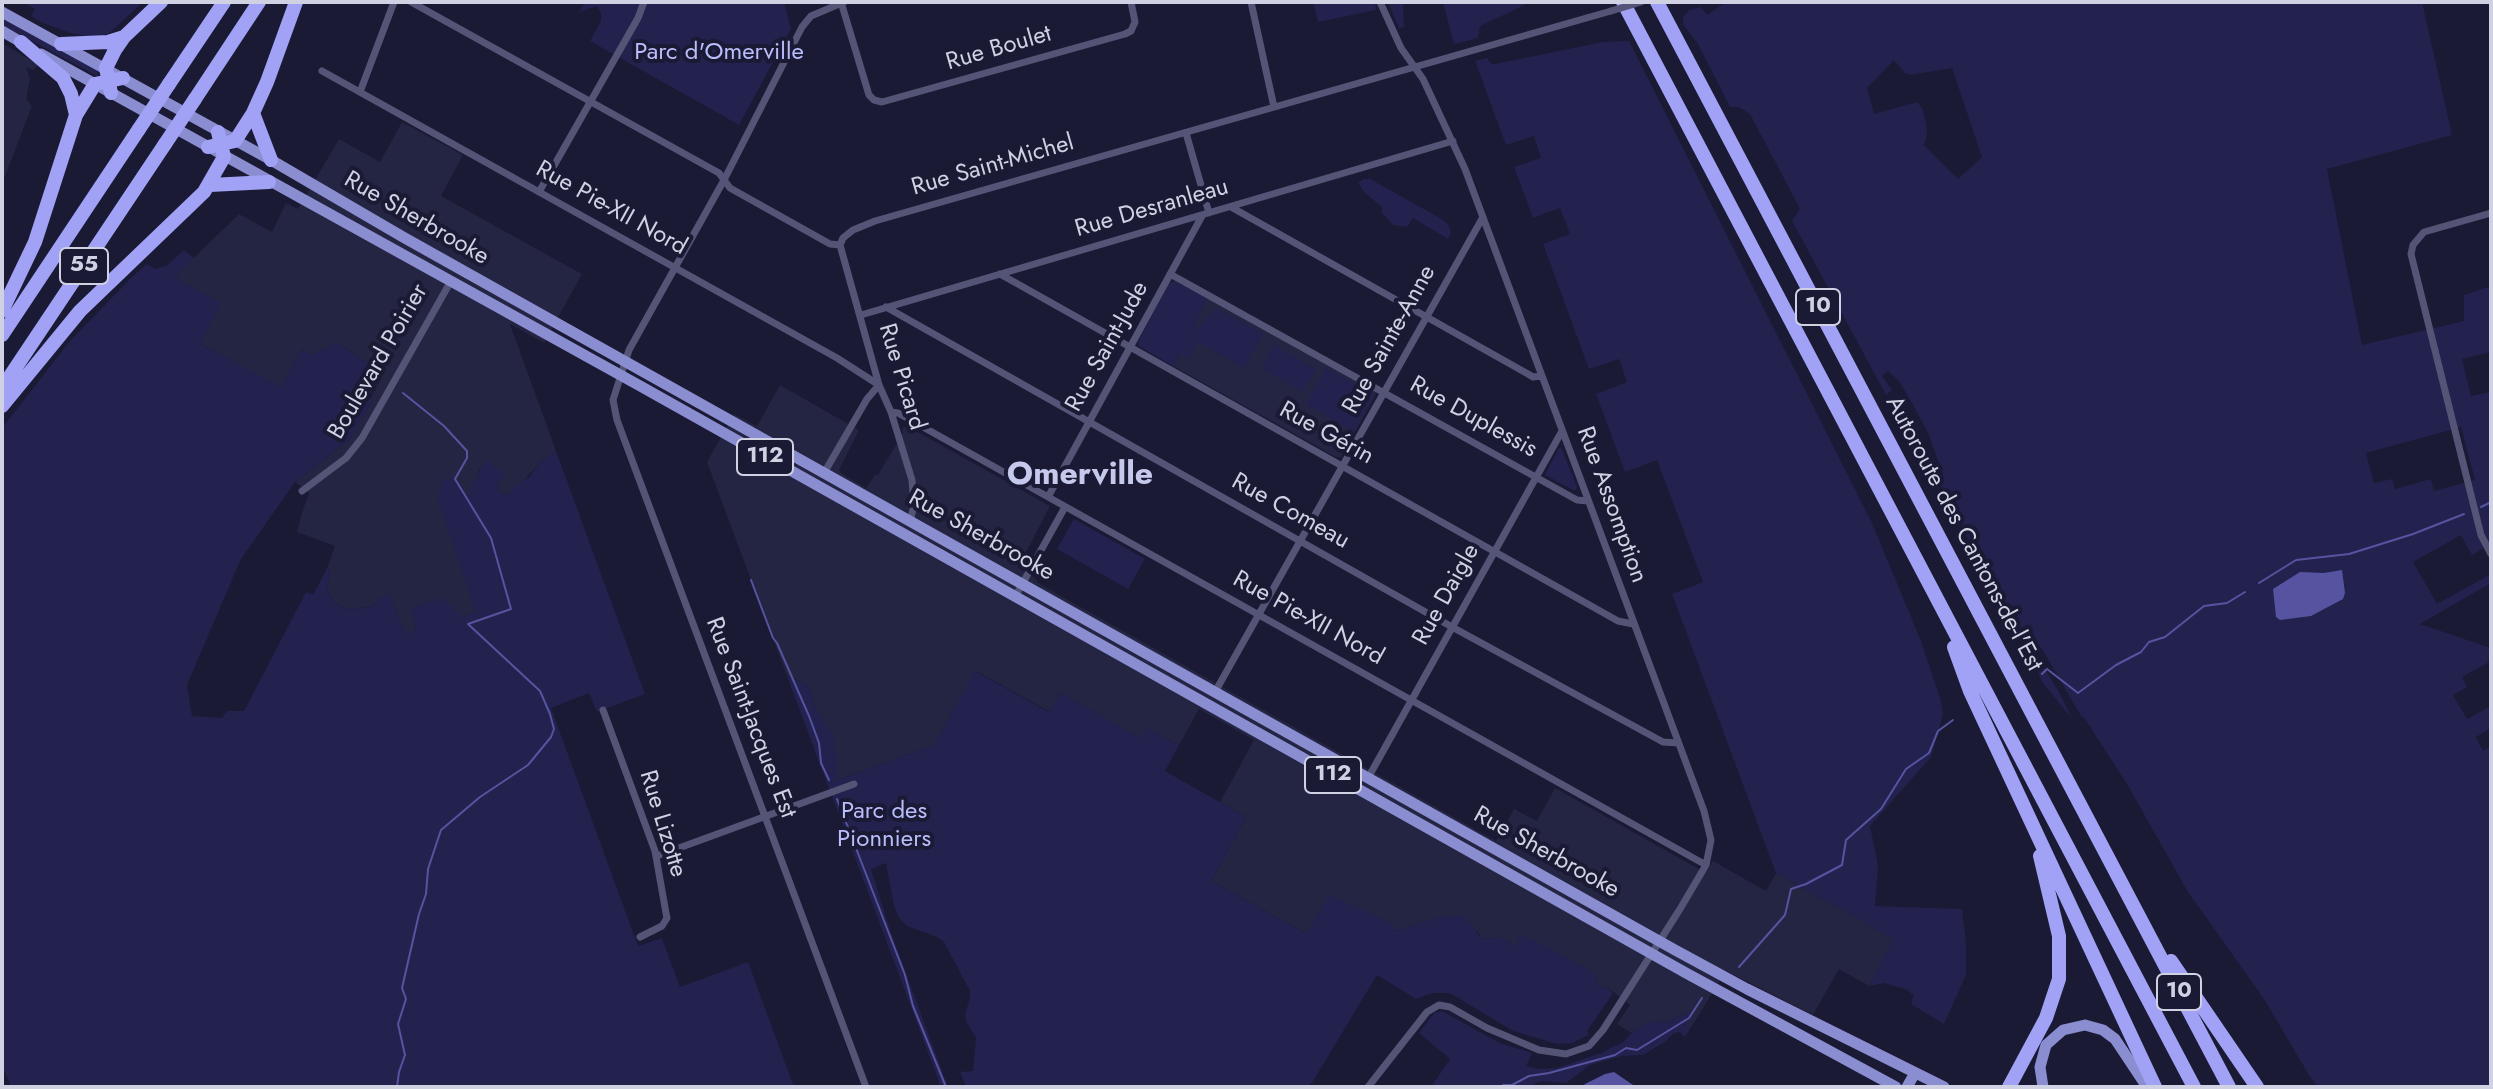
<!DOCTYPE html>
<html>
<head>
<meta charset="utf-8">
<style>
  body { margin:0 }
  #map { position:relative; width:2493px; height:1089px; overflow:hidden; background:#1a1a34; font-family:Jost,sans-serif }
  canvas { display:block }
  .frame { position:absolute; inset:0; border:4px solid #d0d2e4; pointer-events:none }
</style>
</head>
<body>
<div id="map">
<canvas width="2493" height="1089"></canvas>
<div class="frame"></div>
</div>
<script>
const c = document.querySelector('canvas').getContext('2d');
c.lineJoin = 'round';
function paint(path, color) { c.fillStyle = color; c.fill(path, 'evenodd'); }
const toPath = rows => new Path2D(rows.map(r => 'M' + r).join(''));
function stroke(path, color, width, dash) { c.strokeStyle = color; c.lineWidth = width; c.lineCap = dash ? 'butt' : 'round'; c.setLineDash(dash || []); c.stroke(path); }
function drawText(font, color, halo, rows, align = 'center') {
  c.font = font + ' Jost,sans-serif'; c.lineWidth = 8; c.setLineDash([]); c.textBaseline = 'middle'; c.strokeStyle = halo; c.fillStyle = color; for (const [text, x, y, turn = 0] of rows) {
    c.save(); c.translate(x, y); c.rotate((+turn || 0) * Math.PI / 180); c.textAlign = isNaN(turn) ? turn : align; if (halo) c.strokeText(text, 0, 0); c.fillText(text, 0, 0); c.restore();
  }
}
paint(toPath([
  [2,43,39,65,33,70,26,67,30,79,26,99,32,106,2,184],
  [402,122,463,155,441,196,582,274,544,343,510,324,556,451,540,463,510,495,499,493,497,484,480,468,471,494,467,499,455,479,444,479,438,497,477,612,462,617,412,608,416,628,414,633,410,634,404,630,388,593,370,607,347,609,335,604,327,591,330,570,327,568,335,546,297,532,302,512,309,493,295,482,350,439,383,373,336,342,313,355,302,349,281,388,200,344,174,277,239,214,272,232,286,203,298,209,339,139,380,162],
  [1207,298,1375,391,1376,394,1341,457,1336,457,1173,366],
  [780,385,859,430,839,470,841,473,866,488,875,475,878,475,903,433,902,428,907,426,1050,506,1018,568,1035,578,1038,583,1496,841,1514,809,1537,821,1555,788,1706,873,1713,861,1766,891,1776,873,1895,939,1869,986,1839,969,1813,1015,1726,971,1690,1029,1684,1025,1689,1013,1662,1023,1657,1021,1639,1030,1636,1029,1632,1033,1617,1024,1630,1005,1608,988,1600,987,1594,975,1515,947,1501,937,1487,939,1481,938,1478,932,1449,916,1395,931,1307,934,1211,881,1246,817,1220,802,1254,740,1199,709,1179,745,1147,728,1141,739,1060,693,1050,712,976,671,934,745,827,784,816,710,809,688,803,683,787,676,707,462,734,414,757,426]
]), '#242443');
paint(toPath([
  [22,2,143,2,108,34,92,37,70,33,41,22,31,16,35,9],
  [585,2,784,2,791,29,739,125,590,41,601,21,601,13,597,6,579,12],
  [1313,2,1328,2,1329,4,1375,2,1376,10,1318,22],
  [1388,2,1410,2,1403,4,1404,27,1399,28],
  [1443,2,1531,2,1480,26,1478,38,1454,44],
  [1726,2,2422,2,2452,135,2327,169,2362,345,2464,321,2464,295,2491,286,2491,352,2462,359,2471,396,2491,392,2491,544,2472,555,2461,535,2413,562,2437,604,2491,574,2491,583,2420,624,2491,648,2491,661,2462,677,2467,687,2453,695,2467,719,2491,706,2491,728,2476,737,2483,751,2491,746,2491,1087,2318,1087,2309,1075,2264,999,2188,892,2127,784,2085,719,2081,716,2042,649,2026,632,2005,620,1981,572,1982,565,1939,484,1943,474,1928,433,1913,405,1899,381,1888,371,1882,376,1892,390,1886,395,1792,221,1800,209,1750,114,1739,107,1730,107,1698,44,1683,24,1683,17,1689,10,1701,7,1707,15],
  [1894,60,1905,73,1910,75,1952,68,1982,157,1958,179,1924,145,1927,135,1926,123,1922,108,1917,102,1874,114,1867,88],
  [2461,427,2475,480,2434,491,2431,479,2395,489,2392,479,2374,483,2366,453],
  [2,17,98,70,97,76,2,25],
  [1629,41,1872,523,1921,641,1941,701,1943,715,1931,757,1870,826,1878,865,1875,906,1962,909,1966,943,1966,975,1944,1024,1911,1004,1914,995,1905,989,1884,983,1869,986,1894,939,1776,873,1672,594,1703,582,1657,460,1625,472,1596,394,1627,382,1619,359,1589,369,1543,244,1570,234,1560,208,1533,218,1514,167,1541,158,1534,136,1506,145,1475,61,1487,58,1491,64,1495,64,1603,42],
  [1364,179,1370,179,1440,218,1448,224,1451,233,1448,239,1413,218,1407,227,1393,225,1382,213,1382,207,1364,192,1358,183],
  [184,250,194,258,174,277,221,303,200,344,281,387,302,349,313,355,336,342,383,373,369,398,372,401,350,439,295,482,241,559,187,685,192,716,222,718,227,711,244,711,306,592,313,595,327,568,330,570,327,591,335,604,347,609,370,607,388,592,404,630,410,634,414,632,416,628,411,608,443,598,462,617,476,612,437,497,444,479,455,479,467,498,485,459,505,475,497,484,499,493,510,495,512,488,530,476,540,463,556,451,645,694,597,712,589,693,551,708,638,946,662,938,680,987,748,962,794,1087,11,1087,2,1065,2,428,70,341,131,278,147,264,155,269,166,266],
  [1174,281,1207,298,1192,330,1198,328,1217,309,1263,334,1244,368,1198,342,1188,359,1179,354,1173,366,1139,346,1138,342,1169,283],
  [1274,345,1316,370,1303,392,1262,368],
  [1326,368,1374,395,1354,431,1306,404],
  [1561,447,1577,487,1575,491,1545,475,1559,448],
  [1074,519,1145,559,1128,589,1057,549],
  [2037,656,2059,692,2072,719,2042,682,2034,660],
  [975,671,1049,712,1060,693,1140,738,1147,728,1179,745,1165,771,1246,817,1211,881,1307,934,1329,895,1393,924,1396,931,1436,918,1458,915,1465,916,1481,938,1487,939,1501,937,1515,946,1519,935,1537,942,1586,968,1593,973,1600,987,1608,988,1613,993,1587,1031,1589,1035,1572,1043,1557,1044,1513,1031,1450,993,1432,993,1416,999,1377,975,1312,1083,1306,1087,966,1087,960,1072,973,1071,976,1038,966,1021,965,1013,970,999,970,991,944,942,937,937,907,926,899,918,894,906,886,863,871,869,889,927,948,1087,941,1087,787,676,803,683,809,688,816,710,833,735,837,775,832,782,934,745],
  [1442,1011,1500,1043,1532,1053,1526,1066,1539,1069,1557,1068,1601,1053,1623,1042,1636,1029,1639,1030,1641,1026,1657,1021,1662,1023,1689,1013,1694,1016,1685,1025,1690,1029,1685,1037,1680,1032,1674,1033,1666,1041,1643,1055,1622,1056,1590,1065,1566,1083,1544,1081,1538,1082,1531,1087,1431,1087,1450,1059,1419,1033,1434,1013]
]), '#23214e');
paint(toPath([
  [2342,570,2345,593,2343,599,2311,616,2280,620,2276,617,2273,589,2300,572,2324,573],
  [1614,1072,1636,1087,1583,1087,1585,1084,1605,1074]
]), '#5654a0');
stroke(toPath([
  [2481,507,2491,502],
  [751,580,773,638,777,643,809,716,819,743,821,763,829,780],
  [2259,583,2296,560,2349,554,2413,534,2464,514],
  [2042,674,2047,669,2078,693,2116,665,2141,652,2149,642,2165,637,2204,606,2227,603,2245,592],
  [837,799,905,975,913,1006,946,1087],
  [1739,967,1785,915,1791,889,1806,884,1842,865,1846,840,1881,809,1906,769,1929,753,1938,731,1953,720],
  [1503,1085,1512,1085,1529,1076,1549,1073,1615,1055,1626,1048,1637,1050,1689,1018,1702,998],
  [397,1087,399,1072,405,1055,398,1024,406,999,402,988,419,914,426,894,428,869,441,830,480,797,528,765,551,737,554,729,550,714,540,691,468,624,511,609,491,538,455,479,467,458,467,451,444,426,403,393],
  [1440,1087,1454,1087]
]), '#5654a0', 2);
stroke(toPath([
  [411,2,719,173,730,188,830,244,840,245],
  [841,2,869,95,874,100,882,102,1125,34,1131,31,1135,22,1131,2],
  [844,2,811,16,802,27,724,180,629,350,613,400,617,420,866,1087],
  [1251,2,1274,107],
  [322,71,837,358,879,385],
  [360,92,394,2],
  [1186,133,1209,213],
  [539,192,638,18,644,2],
  [1231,207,1528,374,1533,377,1542,376],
  [2491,213,2424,232,2413,245,2411,254,2481,535,2491,554],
  [840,245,843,238,853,230,875,221,1611,11],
  [840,245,879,385,891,412,912,480,914,506,910,521],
  [1000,274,1618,621,1633,624],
  [1170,274,1577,500,1588,501],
  [886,307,1452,627,1663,742,1678,743],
  [861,315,1453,141],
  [891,412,898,413,1706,865],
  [824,473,867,399,879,385],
  [302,491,346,458,362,438,451,281],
  [1048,497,1202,216],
  [1015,597,1065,507],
  [1215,692,1483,217],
  [603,710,655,851,666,913,667,918,662,926,640,937],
  [1368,778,1562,431],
  [657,856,854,784],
  [1368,1087,1427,1012,1439,1005,1450,1007,1487,1028,1539,1050,1566,1054,1589,1046,1603,1030,1680,909,1706,865,1711,840,1704,811,1465,169,1423,79,1401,48,1380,2]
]), '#545576', 7);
stroke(toPath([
  [2,12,271,160,403,237,1675,950,1747,989,1944,1087],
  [2,31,26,45],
  [41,54,642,387,1686,973,1896,1087],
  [1907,1087,1915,1073],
  [2043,1087,2040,1067,2046,1045,2063,1030,2085,1025,2103,1030,2115,1039,2147,1087]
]), '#8b8dd1', 11);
stroke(toPath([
  [1623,2,2194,1087],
  [1657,2,2229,1087],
  [21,42,63,78,71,94,76,115],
  [61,44,108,42,124,37],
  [169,84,224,2],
  [111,93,106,68,115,50,124,37,161,2],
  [195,99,259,2],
  [253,113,271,160],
  [208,147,235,141,253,113,267,82,296,2],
  [210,185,269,182],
  [2,311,35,242,76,115,95,84,123,78],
  [2,335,139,129],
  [2,388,165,144],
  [2,406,80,311,204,192,224,157,218,132],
  [1954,647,1970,691,2155,1087],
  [2171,961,2257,1087],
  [2009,1087,2046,1018,2059,979,2059,936,2040,856]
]), '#a1a2f5', 14);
stroke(toPath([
  [1611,11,1641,2]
]), '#545576', 7);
stroke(toPath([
  [139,129,169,84],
  [165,144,195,99]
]), '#a1a2f5', 14);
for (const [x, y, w] of [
  [84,266,48],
  [1818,307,44],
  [765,457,56],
  [1333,775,56],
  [2179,992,44]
]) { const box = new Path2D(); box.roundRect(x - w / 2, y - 18, w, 36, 6); c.fillStyle = '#1a1a34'; c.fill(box); stroke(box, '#d0d2e4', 2); }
drawText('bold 22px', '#d0d2e4', null, [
  ["55",84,266],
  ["10",1818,307],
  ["112",765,457],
  ["112",1333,775],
  ["10",2179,992]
]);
drawText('24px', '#d0d2e4', '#1a1a34', [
  ["Rue Boulet",999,49,-16],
  ["Rue Saint-Michel",993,166,-16],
  ["Rue Pie-XII Nord",611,209,29],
  ["Rue Desranleau",1152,209,-16],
  ["Rue Sherbrooke",416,219,30],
  ["Rue Sainte-Anne",1390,340,-61],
  ["Rue Saint-Jude",1108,347,-61],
  ["Boulevard Poirier",379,362,-60],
  ["Rue Picard",901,377,73],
  ["Rue Duplessis",1473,418,29],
  ["Rue Gérin",1326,434,29],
  ["Rue Assomption",1611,505,70],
  ["Rue Comeau",1290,512,29],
  ["Autoroute des Cantons-de-l'Est",1963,534,62],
  ["Rue Sherbrooke",981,536,29],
  ["Rue Daigle",1447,595,-61],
  ["Rue Pie-XII Nord",1308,619,29],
  ["Rue Saint-Jacques Est",750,718,69],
  ["Rue Lizotte",662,824,73],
  ["Rue Sherbrooke",1546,853,29]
]);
drawText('24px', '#babdfc', '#1a1a34', [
  ["Parc d'Omerville",719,53],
  ["Parc des",884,812],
  ["Pionniers",884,840]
]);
drawText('bold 32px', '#c7c9ec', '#1a1a34', [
  ["Omerville",1080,476]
]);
</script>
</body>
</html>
